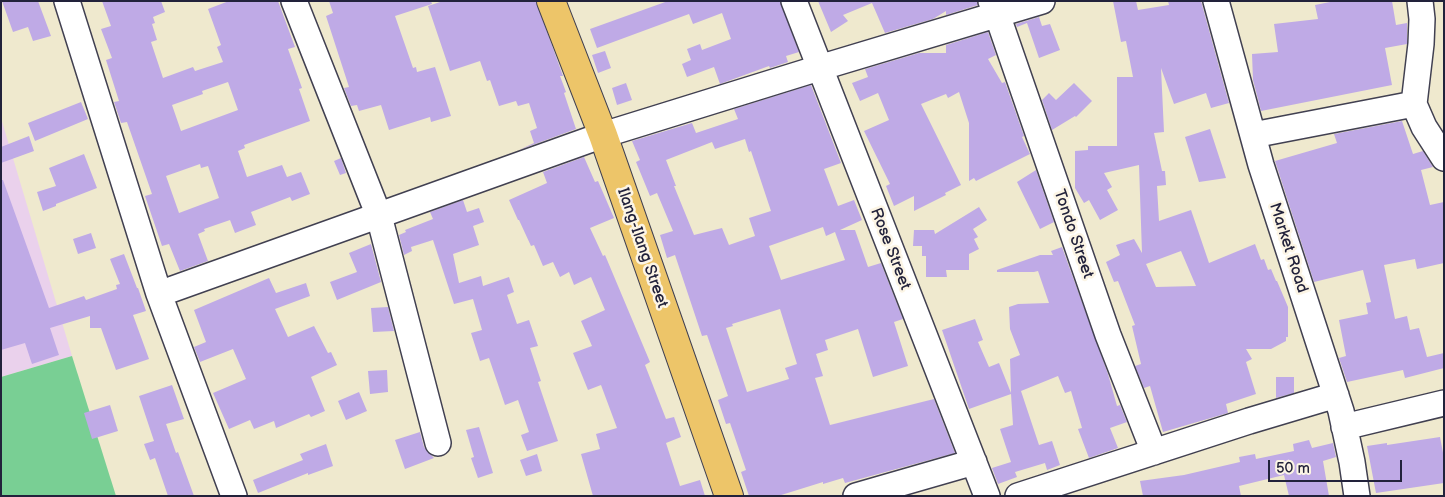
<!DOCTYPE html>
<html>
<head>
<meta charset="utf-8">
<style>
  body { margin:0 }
  #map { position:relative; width:1445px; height:497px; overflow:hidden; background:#efe9ce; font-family:"Balsamiq Sans",sans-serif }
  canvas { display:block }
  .frame { position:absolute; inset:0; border:2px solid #22223b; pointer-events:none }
  .scale { position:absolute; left:1268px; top:460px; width:134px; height:22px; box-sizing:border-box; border:2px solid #22223b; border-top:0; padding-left:6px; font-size:15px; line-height:18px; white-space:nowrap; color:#22223b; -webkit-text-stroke:4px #fcf5e5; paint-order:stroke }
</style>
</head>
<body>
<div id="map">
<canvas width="1445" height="497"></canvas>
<div class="frame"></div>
<div class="scale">50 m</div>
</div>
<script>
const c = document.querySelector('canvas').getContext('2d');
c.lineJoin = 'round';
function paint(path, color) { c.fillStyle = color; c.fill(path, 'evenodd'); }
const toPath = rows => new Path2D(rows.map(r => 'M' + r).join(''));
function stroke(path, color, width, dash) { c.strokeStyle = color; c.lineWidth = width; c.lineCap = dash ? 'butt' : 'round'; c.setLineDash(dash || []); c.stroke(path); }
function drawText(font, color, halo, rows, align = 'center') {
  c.font = font + ' "Balsamiq Sans",sans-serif'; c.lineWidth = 5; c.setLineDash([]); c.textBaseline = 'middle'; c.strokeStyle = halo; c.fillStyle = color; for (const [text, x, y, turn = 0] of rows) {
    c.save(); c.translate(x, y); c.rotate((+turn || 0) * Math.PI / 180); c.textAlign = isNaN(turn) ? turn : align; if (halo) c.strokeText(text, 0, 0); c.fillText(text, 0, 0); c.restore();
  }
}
paint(toPath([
  [1,118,72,356,1,377]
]), '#ead1ec');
paint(toPath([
  [72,356,116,496,1,496,1,377]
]), '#79cf94');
paint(toPath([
  [2,1,38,1,51,36,33,41,28,27,13,32],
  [102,1,161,1,165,12,153,17,155,23,152,24,157,40,151,42,163,78,193,67,195,71,223,62,217,47,221,45,208,9,229,1,278,1,295,47,288,49,302,88,299,89,310,121,244,145,245,148,238,151,247,177,282,165,287,177,301,172,310,194,292,201,290,197,251,212,256,225,235,233,230,220,204,229,205,231,198,234,208,261,180,271,169,244,162,246,145,196,152,194,127,122,121,123,114,102,119,101,106,60,112,58,101,29,111,26],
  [228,82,238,110,181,131,172,105,203,94,202,91],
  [200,164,201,168,208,166,219,198,179,213,166,176],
  [329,1,431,1,432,4,395,16,413,68,416,67,417,72,435,67,451,116,431,122,430,117,389,130,381,105,359,111,357,105,351,106,344,88,349,87,326,16,333,13],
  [443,1,536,1,563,76,560,76,566,92,564,93,576,129,519,150,534,143,530,131,537,128,529,103,518,106,516,101,499,106,490,80,487,81,480,61,450,71,428,6],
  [668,1,780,1,799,52,786,56,788,62,770,68,769,66,720,84,714,67,687,77,682,64,691,60,687,49,700,44,702,50,731,39,722,13,693,24,689,14,597,48,590,29],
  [818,1,977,1,978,5,946,15,946,11,933,19,885,33,872,3,843,15,848,21,831,32],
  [1113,1,1136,1,1138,10,1169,5,1168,1,1201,1,1229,103,1211,108,1206,93,1174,104,1161,68,1164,132,1154,133,1162,171,1165,171,1166,185,1157,186,1159,221,1191,210,1209,263,1255,244,1261,260,1264,259,1268,270,1271,269,1276,281,1277,281,1288,307,1288,337,1286,337,1286,341,1271,349,1246,349,1252,359,1246,362,1256,394,1226,404,1228,413,1163,432,1150,386,1144,388,1135,366,1141,364,1132,326,1135,325,1118,281,1114,282,1106,262,1120,255,1116,245,1134,239,1142,253,1139,165,1104,173,1112,187,1107,190,1118,210,1100,220,1089,200,1084,203,1075,188,1075,151,1088,150,1088,146,1117,146,1117,77,1133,77,1126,41,1121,42],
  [1181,251,1196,286,1156,287,1146,264],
  [1335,1,1392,1,1396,25,1407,23,1407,44,1385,48,1392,85,1261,111,1253,80,1252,54,1278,52,1274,24,1318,19,1315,5],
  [1039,17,1042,26,1050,24,1060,50,1039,58,1027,23,1017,27,1016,24],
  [988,32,996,55,988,59,1002,83,1005,82,1024,136,1022,137,1030,154,976,181,974,178,969,181,969,123,959,92,948,98,946,94,921,104,961,185,945,193,946,195,914,211,914,196,894,206,886,186,890,184,864,131,889,120,878,93,860,101,852,83,868,77,865,69,919,53,946,53,946,45],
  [605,51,611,68,598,73,592,55],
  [626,83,632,100,617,105,612,88],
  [1074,83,1092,101,1076,117,1075,116,1052,130,1042,100,1049,93,1056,100],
  [811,85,841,163,824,169,838,206,854,200,862,220,840,230,855,230,868,267,881,263,903,319,894,322,908,366,873,377,858,329,825,340,828,350,816,354,823,376,815,378,830,425,934,399,955,453,845,483,843,478,823,484,823,482,778,496,749,496,741,472,746,470,730,423,726,424,718,400,728,396,707,335,702,336,675,255,667,258,660,235,673,231,657,193,650,196,636,162,640,160,632,141,692,123,696,133,738,119,734,109],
  [745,139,749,152,751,151,771,211,749,218,755,236,729,245,722,228,694,235,674,186,676,186,666,160,712,142,715,149],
  [823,227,826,236,835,232,845,260,781,280,769,246],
  [780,309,797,364,785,368,789,379,747,392,726,328,733,326,732,324],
  [81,102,88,119,35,141,28,123],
  [1402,121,1413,154,1423,151,1433,167,1421,170,1430,205,1444,202,1444,263,1417,269,1415,259,1384,265,1395,319,1407,316,1410,330,1419,328,1427,357,1444,353,1444,368,1405,378,1403,370,1347,382,1339,358,1346,356,1339,320,1368,314,1366,303,1371,302,1363,270,1314,282,1275,161,1337,143,1334,134],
  [1210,129,1226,178,1199,182,1185,137],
  [29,136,34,151,1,163,1,147],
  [84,154,97,188,56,204,56,206,43,211,37,192,56,186,49,168],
  [584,157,595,182,598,181,614,218,590,228,603,256,605,255,650,362,645,365,666,419,674,417,681,437,666,443,680,486,700,480,705,496,593,496,581,454,600,449,596,434,617,428,601,385,588,390,573,353,592,346,581,321,605,310,591,277,574,285,569,272,560,277,553,262,543,266,534,245,531,246,519,220,518,220,509,200,547,183,543,172],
  [341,158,346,173,340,175,334,161],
  [1036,170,1054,222,1040,229,1017,182],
  [1,180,3,180,49,308,84,296,86,300,117,289,116,285,120,284,110,259,124,254,137,288,138,288,146,311,133,315,149,359,116,370,101,328,90,328,90,316,50,328,59,355,32,364,25,343,1,350],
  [463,200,467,212,479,208,484,222,473,226,479,245,453,254,459,283,481,276,483,286,509,277,514,292,507,295,517,324,529,320,538,346,530,348,541,381,538,382,558,441,527,451,521,435,529,432,518,400,505,405,489,358,480,361,471,333,482,330,473,299,454,304,433,240,411,247,412,251,404,255,399,235,406,232,405,230,433,219,430,212],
  [979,207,987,220,973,229,978,237,974,239,979,249,969,254,969,270,946,270,947,277,926,277,926,256,922,256,922,246,913,246,914,230,934,230,935,234],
  [91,233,96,248,78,254,73,239],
  [371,244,381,282,337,300,330,282,357,272,349,253],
  [1062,247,1108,374,1117,406,1120,405,1127,422,1110,428,1118,448,1089,458,1078,429,1082,428,1071,391,1065,393,1058,376,1021,391,1039,445,1052,441,1060,465,1047,470,1045,463,1015,472,1017,477,998,484,992,468,1011,462,1000,429,1013,425,1011,394,969,409,942,330,975,319,983,340,978,342,989,367,999,363,1011,393,1010,359,1020,355,1010,329,1009,307,1018,304,1049,303,1038,271,1034,272,997,272,997,270,1040,255,1053,255,1051,251],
  [269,278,276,293,306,283,310,296,275,309,288,337,314,326,328,353,331,352,337,365,311,377,325,411,311,417,309,414,276,428,274,421,254,429,250,420,229,429,213,393,246,379,233,349,200,362,194,347,206,342,194,310],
  [388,307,394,331,373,332,371,308],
  [387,370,388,392,370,394,368,371],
  [1276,377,1294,377,1294,393,1276,398],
  [172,385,184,419,166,424,176,453,178,452,194,496,168,496,155,458,150,460,144,444,154,441,139,396],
  [359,392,367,411,346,420,338,401],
  [110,405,118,431,92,439,84,413],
  [479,427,493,473,478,478,471,458,474,457,466,430],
  [420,432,424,447,434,458,405,469,395,440],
  [1440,437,1444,458,1444,483,1376,493,1367,446,1387,443,1387,445],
  [1309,440,1312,448,1333,443,1336,457,1323,461,1329,496,1289,496,1284,475,1239,486,1241,496,1143,496,1140,481,1184,475,1240,462,1239,457,1255,454,1256,459,1294,451,1293,444],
  [326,444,333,466,308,475,308,473,258,493,253,480,303,460,300,454],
  [537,454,542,471,526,476,520,460]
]), '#bfaae6');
const minor = toPath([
  [67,1,159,294,234,496],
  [294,1,379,216,438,443],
  [794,1,987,496],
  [991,1,997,14,1108,335,1154,452],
  [1216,1,1261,165,1341,411,1352,462,1357,496],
  [1420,1,1422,19,1421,44,1414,104,1424,127,1444,158],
  [1253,135,1414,104],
  [159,294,603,135,819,68,1042,1],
  [1344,427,1444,403],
  [856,496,974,462],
  [1018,496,1249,421,1336,395]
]);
const major = toPath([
  [551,1,603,135,729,496]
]);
stroke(minor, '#414051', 28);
stroke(major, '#414051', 30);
stroke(minor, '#fff', 25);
stroke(major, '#edc569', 28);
drawText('16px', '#22223b', '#fcf5e5', [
  ["Tondo Street",1073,234,71],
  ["Ilang-Ilang Street",642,248,71],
  ["Market Road",1288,248,72],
  ["Rose Street",890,249,69]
]);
</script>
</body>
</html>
